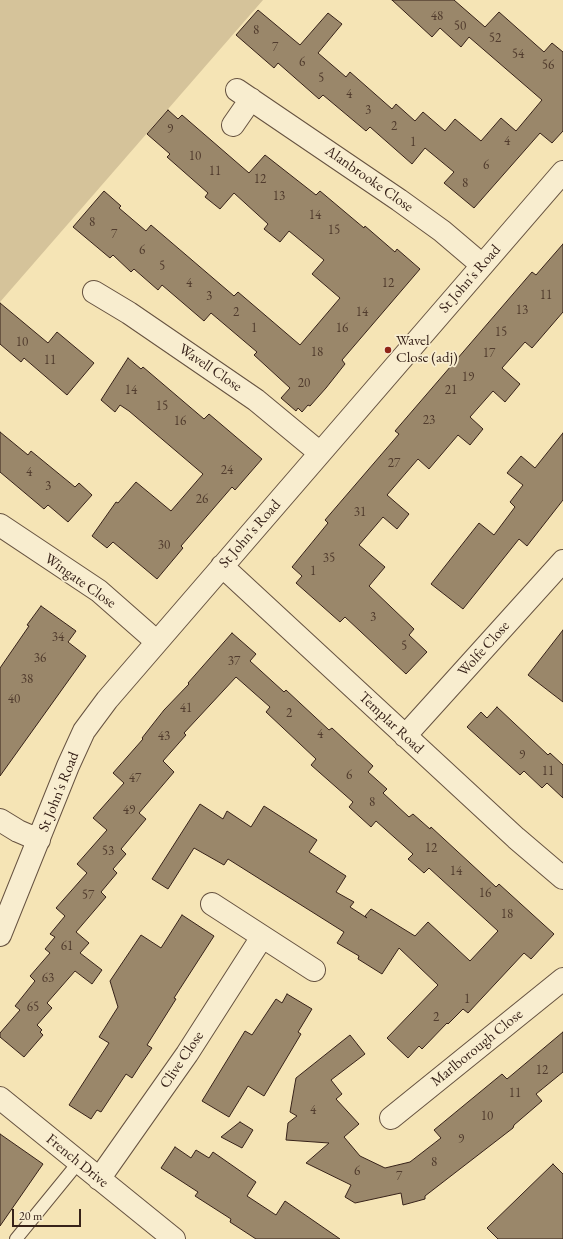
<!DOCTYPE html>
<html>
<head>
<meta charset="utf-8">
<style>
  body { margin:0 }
  #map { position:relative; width:563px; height:1239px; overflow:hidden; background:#f5e4b5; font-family:"EB Garamond",serif }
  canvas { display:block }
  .scale { position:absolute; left:12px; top:1209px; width:69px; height:18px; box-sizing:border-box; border:2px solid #372219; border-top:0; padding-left:5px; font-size:12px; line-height:14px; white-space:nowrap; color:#372219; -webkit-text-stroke:3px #f8edcf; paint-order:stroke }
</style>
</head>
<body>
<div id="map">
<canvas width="563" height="1239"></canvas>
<div class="scale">20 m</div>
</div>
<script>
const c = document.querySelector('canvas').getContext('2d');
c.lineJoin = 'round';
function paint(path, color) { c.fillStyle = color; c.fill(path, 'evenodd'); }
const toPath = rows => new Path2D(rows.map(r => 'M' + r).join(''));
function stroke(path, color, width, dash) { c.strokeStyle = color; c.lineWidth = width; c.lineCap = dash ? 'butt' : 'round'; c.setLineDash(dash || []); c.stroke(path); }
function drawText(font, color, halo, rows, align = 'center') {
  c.font = font + ' "EB Garamond",serif'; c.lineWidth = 3.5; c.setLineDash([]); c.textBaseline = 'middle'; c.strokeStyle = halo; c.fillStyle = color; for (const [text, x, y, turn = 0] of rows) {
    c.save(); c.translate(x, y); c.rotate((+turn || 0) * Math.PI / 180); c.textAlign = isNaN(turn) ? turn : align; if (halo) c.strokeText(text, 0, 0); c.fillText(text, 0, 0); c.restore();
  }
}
paint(toPath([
  [0,0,263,0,0,302]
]), '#d5c39a');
const building = toPath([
  [392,0,454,0,485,27,499,12,544,52,552,43,563,52,563,131,552,143,540,133,474,208,444,183,454,172,425,148,412,164,370,127,366,131,323,95,319,99,278,63,274,68,236,35,258,10,300,45,328,13,342,24,318,53,346,77,350,72,392,109,396,104,415,121,423,112,445,131,455,119,481,141,501,118,516,131,542,100,469,37,461,47,440,28,432,37,392,0],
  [168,110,178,119,182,115,249,173,265,155,316,195,320,191,364,228,365,226,395,252,397,249,420,269,342,360,345,364,326,388,310,406,308,405,302,412,298,408,296,411,281,398,290,388,254,355,257,352,211,313,204,321,162,285,158,290,134,269,131,272,113,255,110,258,73,227,104,191,121,206,119,208,146,231,151,225,234,296,238,292,300,345,340,298,312,274,324,260,289,231,280,242,264,229,268,224,234,193,220,209,205,197,208,193,167,157,170,154,147,134,168,110],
  [563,244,563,312,532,348,525,342,502,368,520,384,505,402,493,391,470,417,483,429,470,445,458,435,429,469,418,459,387,495,409,514,397,529,383,517,359,545,385,567,369,586,414,629,409,635,427,652,406,674,345,617,340,622,296,583,302,576,292,567,328,523,325,520,399,434,395,431,532,272,536,275,563,244],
  [0,303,48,343,57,332,94,363,67,395,24,358,21,362,0,344,0,303],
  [128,358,141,369,143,367,204,419,209,414,262,459,235,490,232,487,181,546,183,548,157,579,113,542,107,548,92,536,116,502,118,503,136,482,171,511,203,474,129,411,120,405,115,412,101,400,128,358],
  [0,432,28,455,31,451,75,487,79,483,92,495,68,522,48,505,44,509,0,472,0,432],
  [563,433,563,500,527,546,519,539,463,609,431,584,479,523,494,535,515,507,510,502,523,485,507,473,521,456,535,468,563,433],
  [41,606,76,631,68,642,86,656,0,776,0,668,29,626,27,625,41,606],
  [563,630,563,702,528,675,563,630],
  [232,633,256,654,250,661,284,692,286,690,329,730,332,728,373,766,368,772,387,789,383,793,409,817,413,814,430,829,431,827,496,887,499,884,554,934,531,959,524,953,468,1013,463,1009,448,1024,447,1023,422,1049,419,1046,408,1058,387,1038,438,985,399,948,382,974,358,959,359,956,337,943,344,932,228,859,224,865,194,848,168,889,152,879,200,804,223,819,227,811,251,827,264,806,317,840,309,852,346,876,336,892,354,902,350,907,367,918,365,916,371,909,415,936,428,922,470,961,498,931,429,868,424,873,408,859,413,854,376,821,371,827,349,807,353,802,311,765,316,759,266,712,270,707,236,677,184,733,186,735,163,761,174,772,139,813,146,819,121,849,126,854,113,869,117,873,101,892,106,897,76,932,89,943,80,953,102,970,92,984,75,971,47,1003,52,1008,37,1025,42,1030,40,1032,43,1035,24,1057,0,1037,0,1033,20,1010,15,1006,35,981,30,976,50,953,45,949,55,937,50,934,65,916,56,908,87,873,77,864,107,830,93,818,124,783,113,773,143,739,142,738,164,710,189,684,188,683,232,633],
  [497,707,548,755,550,753,563,765,563,798,547,783,542,788,524,771,520,775,467,727,481,712,487,718,497,707],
  [182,915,214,936,174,998,176,999,147,1045,152,1048,141,1064,132,1078,126,1074,101,1112,97,1110,91,1119,69,1105,109,1043,99,1037,118,1007,110,981,141,935,161,948,182,915],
  [287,994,312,1009,298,1032,301,1034,264,1096,248,1086,229,1117,202,1101,245,1031,252,1035,276,999,282,1003,287,994],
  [563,1032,563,1072,536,1094,542,1101,514,1125,513,1128,425,1196,425,1199,403,1205,401,1193,355,1203,345,1197,351,1185,306,1163,329,1143,286,1140,288,1123,297,1116,290,1112,296,1078,350,1035,365,1054,331,1080,342,1094,336,1099,359,1124,344,1137,360,1156,385,1168,410,1162,441,1138,434,1130,502,1074,507,1079,563,1032],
  [240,1122,253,1130,242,1148,221,1137,240,1122],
  [0,1134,43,1164,0,1226,0,1134],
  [175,1147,191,1158,196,1150,209,1158,213,1152,256,1182,247,1196,276,1215,285,1201,340,1239,256,1239,230,1222,231,1219,195,1196,198,1192,161,1168,175,1147],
  [553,1164,563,1174,563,1239,498,1239,487,1228,553,1164]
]);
paint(building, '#9a876a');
stroke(building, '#372219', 1);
const lane = toPath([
  [16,1239,78,1163]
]);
const street = toPath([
  [237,90,399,200,442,231,482,265],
  [233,125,251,99],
  [94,292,129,313,256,400,320,453],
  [0,525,99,591,157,642],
  [222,566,516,838,563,878],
  [405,736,563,561],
  [0,820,18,831,39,840],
  [212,904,314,970],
  [0,935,68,766,84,731,107,700,563,172],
  [0,1098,174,1239],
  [391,1118,563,979],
  [99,1179,187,1054,262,937]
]);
stroke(lane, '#665240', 14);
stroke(street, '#665240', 24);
stroke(lane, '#f8edcf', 12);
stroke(street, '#f8edcf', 22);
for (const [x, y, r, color] of [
  [388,350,4,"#8f2418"]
]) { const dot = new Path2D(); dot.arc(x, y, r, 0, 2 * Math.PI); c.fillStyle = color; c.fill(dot); stroke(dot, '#f8edcf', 1.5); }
drawText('13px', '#503b2d', null, [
  ["48",437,16],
  ["50",460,26],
  ["8",256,30],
  ["52",495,38],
  ["7",275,47],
  ["54",518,54],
  ["6",302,62],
  ["56",548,65],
  ["5",321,78],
  ["4",349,94],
  ["3",368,110],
  ["2",394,126],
  ["9",170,129],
  ["4",507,141],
  ["1",413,142],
  ["10",195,156],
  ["6",486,165],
  ["11",215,171],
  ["12",260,179],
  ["8",465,183],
  ["13",279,196],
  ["14",315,215],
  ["8",92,222],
  ["15",334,230],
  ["7",114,234],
  ["6",142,250],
  ["5",162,266],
  ["4",189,283],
  ["12",388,283],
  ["11",546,295],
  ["3",209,296],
  ["13",522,310],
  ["2",236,312],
  ["14",362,312],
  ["1",254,328],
  ["16",342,328],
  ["15",501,332],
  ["10",22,342],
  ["18",317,352],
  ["17",489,353],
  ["11",50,360],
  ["19",468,377],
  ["20",304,383],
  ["14",131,390],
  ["21",451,390],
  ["15",162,406],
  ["23",429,420],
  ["16",180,421],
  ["27",394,463],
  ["24",227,470],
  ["4",29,472],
  ["3",48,486],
  ["26",202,499],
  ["31",360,512],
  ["30",164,545],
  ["35",329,558],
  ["1",313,571],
  ["3",373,617],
  ["34",58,637],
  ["5",404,646],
  ["36",40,658],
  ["37",234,661],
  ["38",27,679],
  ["40",14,699],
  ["41",186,708],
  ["2",289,713],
  ["4",320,734],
  ["43",164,736],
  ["9",522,755],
  ["11",548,771],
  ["6",349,775],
  ["47",135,778],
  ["8",372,802],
  ["49",129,810],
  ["12",431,848],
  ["53",108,851],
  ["14",456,871],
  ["16",485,893],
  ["57",88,895],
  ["18",507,914],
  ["61",67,946],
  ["63",48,978],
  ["1",467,999],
  ["65",33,1007],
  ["2",436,1017],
  ["12",542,1070],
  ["11",515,1093],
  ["4",313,1110],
  ["10",487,1116],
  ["9",461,1139],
  ["8",434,1162],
  ["6",357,1171],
  ["7",399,1176]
]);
drawText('15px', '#372219', '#f8edcf', [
  ["Alanbrooke Close",369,179,35],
  ["St John's Road",470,279,-49],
  ["Wavell Close",210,368,34],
  ["St John's Road",250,534,-49],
  ["Wingate Close",80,581,35],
  ["Wolfe Close",484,649,-48],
  ["Templar Road",391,723,43],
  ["St John's Road",59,792,-68],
  ["Marlborough Close",477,1048,-39],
  ["Clive Close",182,1060,-56],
  ["French Drive",77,1161,39]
]);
drawText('15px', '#372219', '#f8edcf', [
  ["Wavel",396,341],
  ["Close (adj)",396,358]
], 'left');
</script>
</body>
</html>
